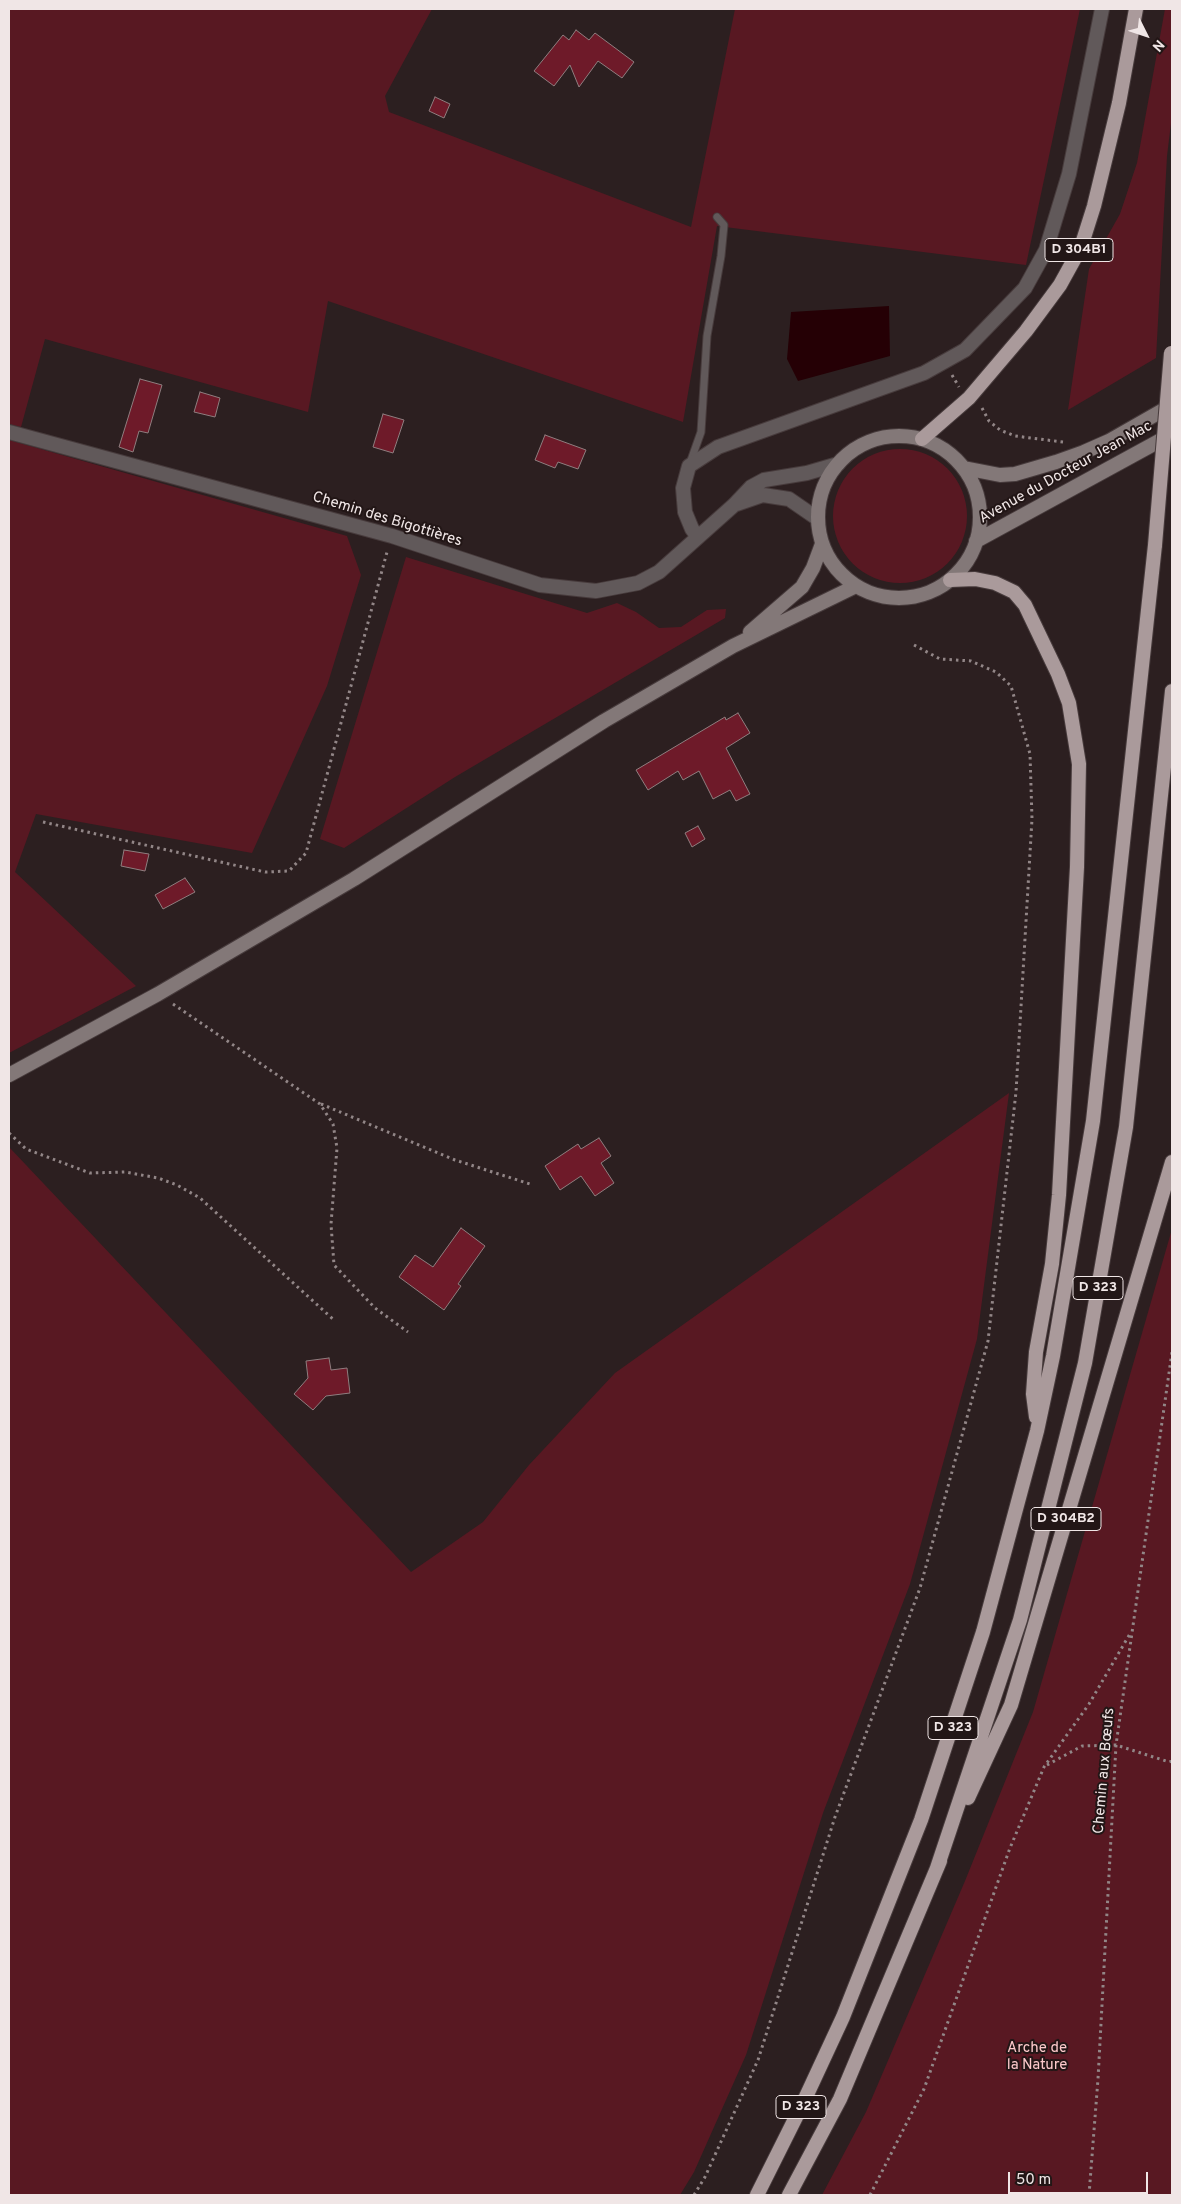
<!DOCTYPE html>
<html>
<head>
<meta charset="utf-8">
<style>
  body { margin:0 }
  #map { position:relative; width:1181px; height:2204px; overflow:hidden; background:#2c1f20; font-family:Overpass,sans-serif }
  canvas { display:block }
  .frame { position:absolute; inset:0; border:10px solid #f0e6e6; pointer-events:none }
  .north { position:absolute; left:1121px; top:10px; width:50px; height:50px; -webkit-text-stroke:4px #221616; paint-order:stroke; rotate:131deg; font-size:14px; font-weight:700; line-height:20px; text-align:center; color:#f0e6e6 }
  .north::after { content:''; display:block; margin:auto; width:18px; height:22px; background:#f0e6e6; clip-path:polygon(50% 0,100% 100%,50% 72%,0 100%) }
  .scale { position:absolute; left:1008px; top:2172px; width:140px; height:22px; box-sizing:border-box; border:2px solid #f0e6e6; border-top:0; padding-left:6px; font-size:15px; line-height:18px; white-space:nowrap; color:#f0e6e6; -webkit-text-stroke:4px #221616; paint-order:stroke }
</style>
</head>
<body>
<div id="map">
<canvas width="1181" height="2204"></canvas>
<div class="frame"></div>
<div class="north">N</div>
<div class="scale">50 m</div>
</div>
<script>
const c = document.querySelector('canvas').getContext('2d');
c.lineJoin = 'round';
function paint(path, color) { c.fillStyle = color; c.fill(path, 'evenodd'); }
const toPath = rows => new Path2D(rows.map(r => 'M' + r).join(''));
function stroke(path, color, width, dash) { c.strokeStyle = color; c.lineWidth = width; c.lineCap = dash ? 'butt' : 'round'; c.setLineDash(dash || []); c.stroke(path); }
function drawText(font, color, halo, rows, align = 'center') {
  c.font = font + ' Overpass,sans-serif'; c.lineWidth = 4; c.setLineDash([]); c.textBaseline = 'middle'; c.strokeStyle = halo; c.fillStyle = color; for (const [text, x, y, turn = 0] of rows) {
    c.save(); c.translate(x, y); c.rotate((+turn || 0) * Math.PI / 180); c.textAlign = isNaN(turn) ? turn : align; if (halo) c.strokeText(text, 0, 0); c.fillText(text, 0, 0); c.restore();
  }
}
paint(toPath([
  [9,9,432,9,385,96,389,112,691,227,735,9,1080,9,1026,265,717,226,683,422,328,301,308,412,45,339,21,427,9,424],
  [1165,9,1172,9,1172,115,1167,156,1156,358,1068,410,1089,269,1120,214,1137,163],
  [9,440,347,536,361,575,327,686,252,853,36,814,15,872,136,986,9,1053],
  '833 516a67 67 0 1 1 134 0a67 67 0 1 1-134 0Z',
  [406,557,587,613,617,603,636,612,659,628,681,627,707,610,726,609,725,618,455,777,344,848,320,839],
  [1009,1093,977,1339,910,1584,823,1813,746,2055,694,2172,680,2195,9,2195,9,1147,411,1572,483,1522,529,1465,615,1373],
  [1172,1229,1172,2195,822,2195,866,2112,965,1881,1033,1712]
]), '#581822');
paint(toPath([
  [889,306,890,356,798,381,787,359,791,312]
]), '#250005');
const building = toPath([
  [576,30,589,40,595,33,634,62,622,78,598,61,579,87,570,65,554,86,534,71,563,35,569,40,576,30],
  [435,97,450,104,444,118,429,111,435,97],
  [140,379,162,385,148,433,139,431,133,452,119,447,140,379],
  [200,392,220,398,215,417,194,412,200,392],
  [383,414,404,420,393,453,373,447,383,414],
  [545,435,586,450,578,469,558,462,555,468,535,460,545,435],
  [738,713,750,733,726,748,750,794,736,801,730,790,713,799,699,771,683,780,678,771,648,790,636,770,725,717,726,720,738,713],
  [698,826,705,839,692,847,685,833,698,826],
  [124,850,149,854,145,871,121,866,124,850],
  [185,878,195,892,163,909,155,895,185,878],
  [599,1138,611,1156,601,1163,614,1183,595,1196,581,1176,560,1190,545,1166,578,1144,581,1149,599,1138],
  [461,1228,485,1246,458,1284,461,1286,444,1310,399,1277,415,1255,433,1267,461,1228],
  [329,1358,331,1370,347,1368,350,1393,326,1396,313,1410,294,1394,308,1378,306,1361,329,1358]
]);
paint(building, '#6e1a29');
stroke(building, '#8f7e7f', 1);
const service = toPath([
  [690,463,701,432,707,336,721,256,724,225,717,217]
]);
const minor = toPath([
  [9,432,392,536,540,585,596,591,638,583,659,572,734,505,751,487,764,480,807,473,838,464],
  [737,504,763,495,789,499,818,519],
  [698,537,692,529,685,512,683,488,689,466,718,447,924,373,965,350,1025,288,1046,250,1069,174,1102,9]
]);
const secondary = toPath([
  '818 517a81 81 0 1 1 162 0a81 81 0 1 1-162 0Z',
  [964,468,1000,475,1015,474,1056,462,1084,452,1109,441,1172,405],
  [976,541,1172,434],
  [750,632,802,587,813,568,822,544],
  [9,1075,158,994,354,879,604,721,733,646,856,586]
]);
const trunk = toPath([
  [922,439,969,398,1026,331,1060,285,1081,247,1094,206,1119,103,1136,9],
  [950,580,975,579,995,583,1014,592,1025,605,1058,674,1069,703,1079,764,1077,867,1059,1195,1052,1264,1036,1352,1033,1394,1036,1417],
  [968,1798,1011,1705,1172,1162],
  [937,1868,1020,1620,1085,1363,1126,1127,1172,691],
  [757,2195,804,2101,843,2017,921,1820,983,1632,1037,1431,1053,1356,1093,1121,1155,545],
  [789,2195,840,2099,940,1861]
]);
stroke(service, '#473b3c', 9);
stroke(minor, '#473b3c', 16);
stroke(secondary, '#473b3c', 16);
stroke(trunk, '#473b3c', 16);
stroke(toPath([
  [952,375,959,387],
  [982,408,989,421,1000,430,1015,436,1063,442],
  [43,822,265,872,289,871,306,853,387,552],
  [173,1004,320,1104,333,1124,337,1148,331,1224,334,1265,375,1308,408,1332],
  [321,1104,455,1160,533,1185],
  [9,1133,26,1149,90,1173,125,1172,158,1178,177,1185,200,1198,335,1321],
  [1047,1765,1082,1746,1116,1745,1169,1762,1172,1761],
  [694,2195,705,2177,758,2060,835,1817,920,1588,988,1341,1016,1092,1032,819,1030,754,1011,686,996,672,971,661,940,659,914,645],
  [870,2195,924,2089,1010,1848,1044,1767,1089,1704,1131,1632],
  [1089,2195,1098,2079,1116,1745,1172,1352]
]), '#928687', 3, [2.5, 4]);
stroke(service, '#61595a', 7);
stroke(minor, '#61595a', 14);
stroke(secondary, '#837878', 14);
stroke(trunk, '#aa9a9b', 14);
const trunkBridge = toPath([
  [1155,545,1171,353]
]);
stroke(trunkBridge, '#473b3c', 16, []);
stroke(trunkBridge, '#aa9a9b', 14);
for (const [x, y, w] of [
  [1079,250,68],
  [1098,1288,50],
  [1066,1519,70],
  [953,1728,50],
  [801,2107,50]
]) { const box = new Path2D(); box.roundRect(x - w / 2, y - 11.5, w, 23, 4); c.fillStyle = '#221616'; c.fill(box); stroke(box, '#f0e6e6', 1); }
drawText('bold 14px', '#f0e6e6', null, [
  ["D 304B1",1079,250],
  ["D 323",1098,1288],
  ["D 304B2",1066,1519],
  ["D 323",953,1728],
  ["D 323",801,2107]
]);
drawText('15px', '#f0e6e6', '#221616', [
  ["Avenue du Docteur Jean Mac",1066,473,-29],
  ["Chemin des Bigottières",387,520,17],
  ["Chemin aux Bœufs",1105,1771,-85]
]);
drawText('15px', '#fdc9cb', '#221616', [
  ["Arche de",1037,2049],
  ["la Nature",1037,2066]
]);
</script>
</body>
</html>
